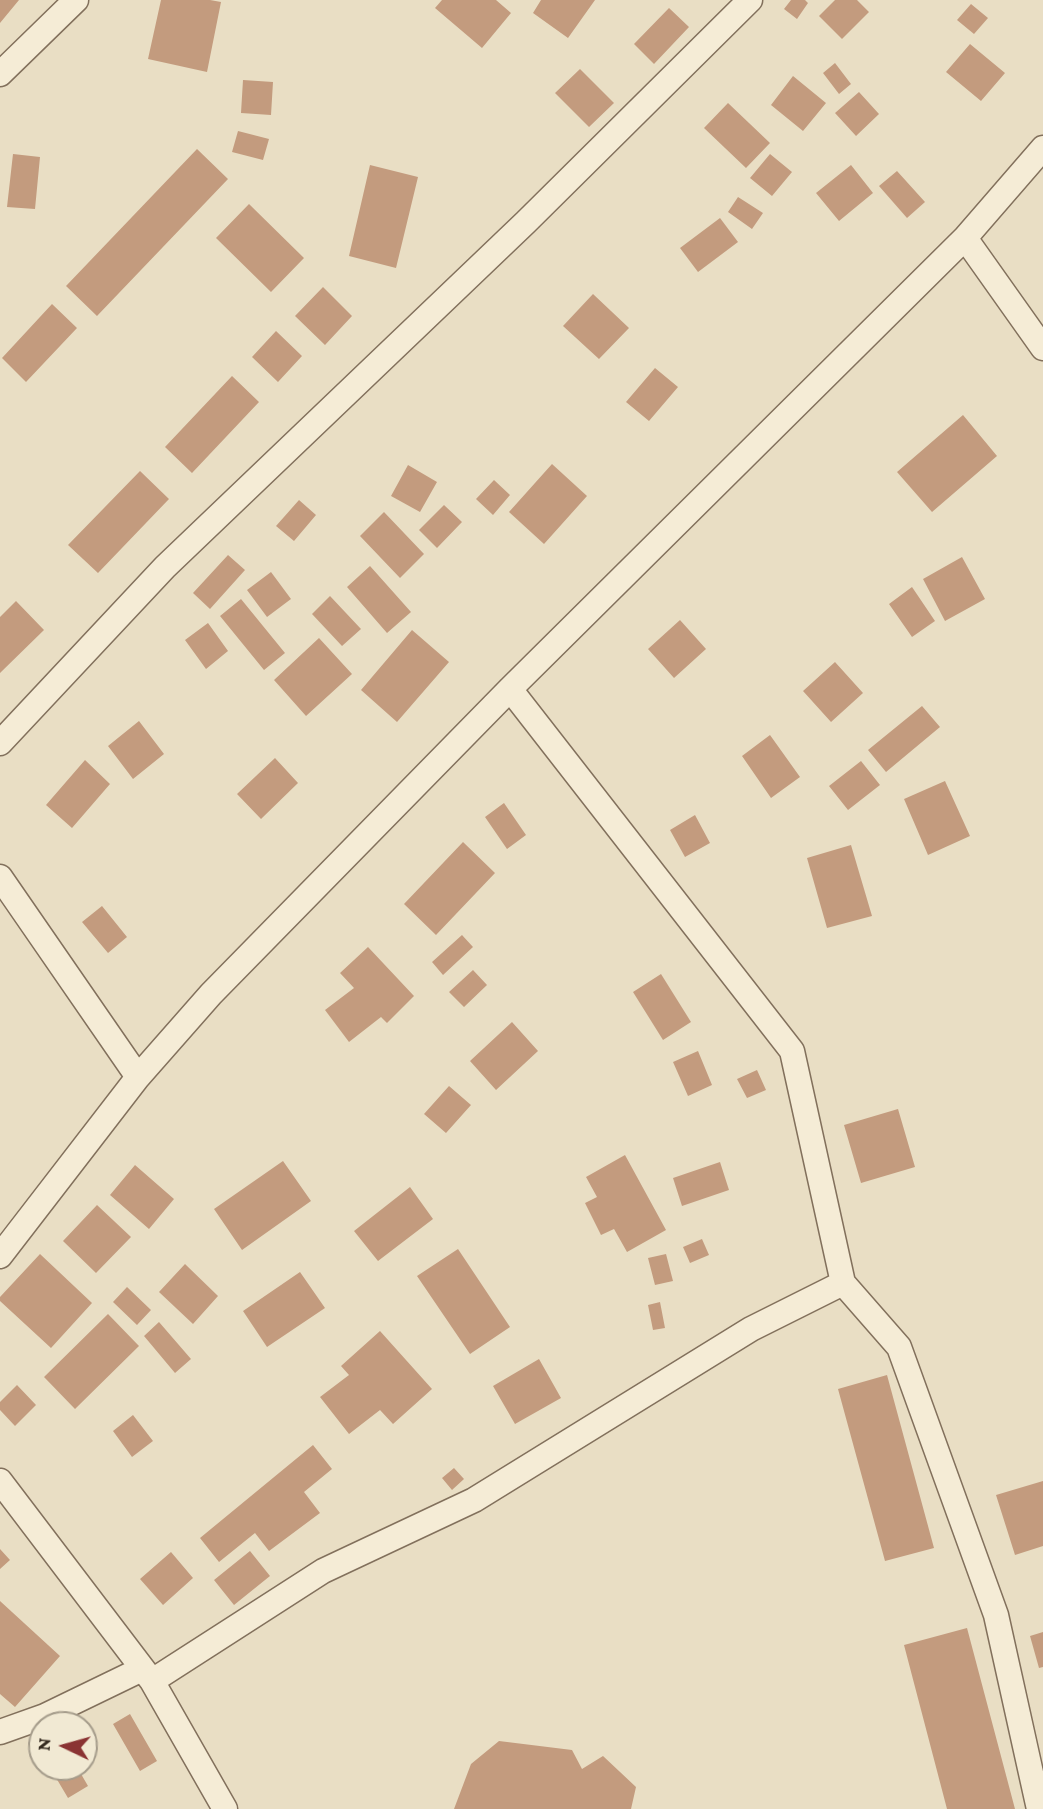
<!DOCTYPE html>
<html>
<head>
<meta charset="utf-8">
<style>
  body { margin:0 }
  #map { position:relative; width:1043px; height:1809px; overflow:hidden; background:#e9dec4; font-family:"Crimson Pro",serif }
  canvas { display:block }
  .north { position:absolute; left:28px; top:1711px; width:70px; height:70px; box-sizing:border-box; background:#f1e9d3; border:2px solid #a59c8b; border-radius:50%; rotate:275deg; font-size:19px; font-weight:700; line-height:28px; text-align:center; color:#33291f }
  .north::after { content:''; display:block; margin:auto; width:24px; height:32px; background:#8a3333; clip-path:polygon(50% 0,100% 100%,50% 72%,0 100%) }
</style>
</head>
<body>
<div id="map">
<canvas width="1043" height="1809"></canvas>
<div class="north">N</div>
</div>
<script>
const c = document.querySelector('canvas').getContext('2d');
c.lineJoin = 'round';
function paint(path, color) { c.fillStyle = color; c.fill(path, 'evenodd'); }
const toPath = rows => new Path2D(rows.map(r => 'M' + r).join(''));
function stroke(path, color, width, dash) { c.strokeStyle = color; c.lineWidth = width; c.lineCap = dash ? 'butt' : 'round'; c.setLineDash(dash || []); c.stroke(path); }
paint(toPath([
  [0,0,19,0,0,23],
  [161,0,210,0,221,2,207,72,148,59],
  [442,0,496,0,511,13,482,48,435,8],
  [541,0,595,0,568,38,533,13],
  [791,0,805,0,808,3,797,19,784,9],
  [835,0,857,0,869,12,842,39,819,16],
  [971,4,988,18,974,34,957,20],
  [669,8,689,27,654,64,634,44],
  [970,44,1005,73,981,101,946,72],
  [835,63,851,84,839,94,823,73],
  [580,69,614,103,589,127,555,93],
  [793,76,826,103,803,131,771,105],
  [243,80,273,82,271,115,241,113],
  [859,92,879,114,856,136,835,113],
  [728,103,770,143,746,168,704,128],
  [238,131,269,139,263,160,232,152],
  [197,149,228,179,97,316,66,286],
  [13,154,40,157,35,209,7,207],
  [770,154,792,172,772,196,750,178],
  [370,165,418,177,396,268,349,256],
  [851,165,873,193,839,221,816,193],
  [897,171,925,202,907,218,879,186],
  [738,197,763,213,752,229,728,212],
  [249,204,304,258,271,292,216,238],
  [720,218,738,242,698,272,680,248],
  [323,287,352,316,325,345,295,316],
  [593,294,629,328,599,359,563,326],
  [52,304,77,328,26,382,2,358],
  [276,331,302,356,278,382,252,357],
  [655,368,678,387,649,421,626,402],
  [232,376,259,402,192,473,165,447],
  [963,415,997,456,932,512,897,472],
  [552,464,587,496,544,544,509,512],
  [408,465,437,482,420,512,391,496],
  [140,471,169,499,98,573,68,545],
  [494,480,510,495,493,515,476,499],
  [299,500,316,515,294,541,276,526],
  [444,505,462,522,437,548,419,530],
  [384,512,424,554,400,578,360,536],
  [228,555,245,570,210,609,193,593],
  [962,557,985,599,945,621,923,579],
  [370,566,411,612,387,633,347,587],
  [271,572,291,599,267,617,247,590],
  [912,587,935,621,912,637,889,604],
  [330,596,361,629,342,646,312,614],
  [241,599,285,653,264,670,220,616],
  [16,601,44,630,0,673,0,617],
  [680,620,706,649,674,678,648,649],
  [208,623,228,651,206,669,185,640],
  [412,630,449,662,397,722,361,690],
  [319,638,352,674,306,716,274,680],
  [835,662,863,693,831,722,803,691],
  [922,706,940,727,886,772,868,750],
  [139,721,164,754,133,779,108,746],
  [770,735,800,777,771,798,742,756],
  [275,758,298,783,261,819,237,794],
  [85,760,110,784,72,828,46,805],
  [861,761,880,785,848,810,829,786],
  [945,781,970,836,928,855,904,799],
  [504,803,526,835,507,849,485,817],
  [695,815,710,843,685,857,670,830],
  [463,842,495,873,436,935,404,904],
  [851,845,872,916,827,928,807,858],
  [102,906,127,937,108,953,82,922],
  [462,935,473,947,443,975,432,962],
  [368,947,414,996,387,1023,381,1017,349,1042,325,1010,354,988,340,973],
  [473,970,487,985,464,1007,449,992],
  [661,974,691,1022,663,1040,633,992],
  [512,1022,538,1051,496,1090,470,1061],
  [698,1051,712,1085,688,1096,673,1062],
  [757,1070,766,1090,747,1098,737,1079],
  [449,1086,471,1105,446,1133,424,1114],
  [898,1109,915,1167,861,1183,844,1125],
  [625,1155,666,1230,627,1252,614,1229,601,1235,585,1203,597,1197,586,1177],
  [283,1161,311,1201,242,1250,214,1209],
  [720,1162,729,1190,682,1206,673,1178],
  [135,1165,174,1199,149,1229,110,1195],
  [410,1187,433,1219,378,1261,354,1231],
  [97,1205,131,1237,96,1273,63,1241],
  [702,1239,709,1255,690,1263,683,1247],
  [458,1249,510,1327,470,1354,417,1276],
  [40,1254,92,1303,51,1348,0,1301,0,1297],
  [666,1254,673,1281,655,1285,648,1258],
  [185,1264,218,1296,193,1324,159,1292],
  [300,1272,325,1308,267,1347,243,1311],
  [127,1287,151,1310,137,1325,113,1302],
  [660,1302,665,1328,653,1330,648,1305],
  [108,1314,139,1346,75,1409,44,1377],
  [159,1322,191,1359,175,1373,144,1336],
  [380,1331,432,1389,393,1424,380,1410,349,1434,320,1397,349,1375,341,1366],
  [539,1359,561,1398,515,1424,493,1386],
  [887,1375,934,1548,885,1561,838,1389],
  [17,1385,36,1405,15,1426,0,1410,0,1402],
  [133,1415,153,1441,132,1457,113,1431],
  [313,1445,332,1469,304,1492,320,1513,269,1551,255,1533,219,1562,200,1538],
  [454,1468,464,1479,452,1490,442,1478],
  [1043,1481,1043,1546,1015,1555,996,1495],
  [0,1549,10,1560,0,1569],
  [250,1551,270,1576,234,1605,214,1580],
  [171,1552,193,1578,163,1605,140,1579],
  [0,1601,60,1656,15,1707,0,1694],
  [967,1628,1015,1809,947,1809,904,1645],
  [1043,1632,1043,1667,1039,1668,1030,1636],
  [130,1714,157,1761,140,1771,113,1724],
  [499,1741,572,1750,582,1769,603,1756,636,1787,631,1809,454,1809,471,1764],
  [60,1767,77,1767,88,1786,68,1798,52,1771]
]), '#c39b7e');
const street = toPath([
  [0,74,76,0],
  [1043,148,965,238,1043,348],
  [510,689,792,1051,843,1283,899,1347,996,1615,1039,1809],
  [0,743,165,567,526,222,750,0],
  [0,877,138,1077],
  [0,1256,138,1077,211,994,510,689,965,238],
  [0,1481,152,1681,225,1809],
  [152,1681,323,1571,474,1500,751,1329,843,1283],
  [0,1732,45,1716,142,1669]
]);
stroke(street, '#82705c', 27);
stroke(street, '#f5ecd6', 24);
</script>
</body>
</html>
